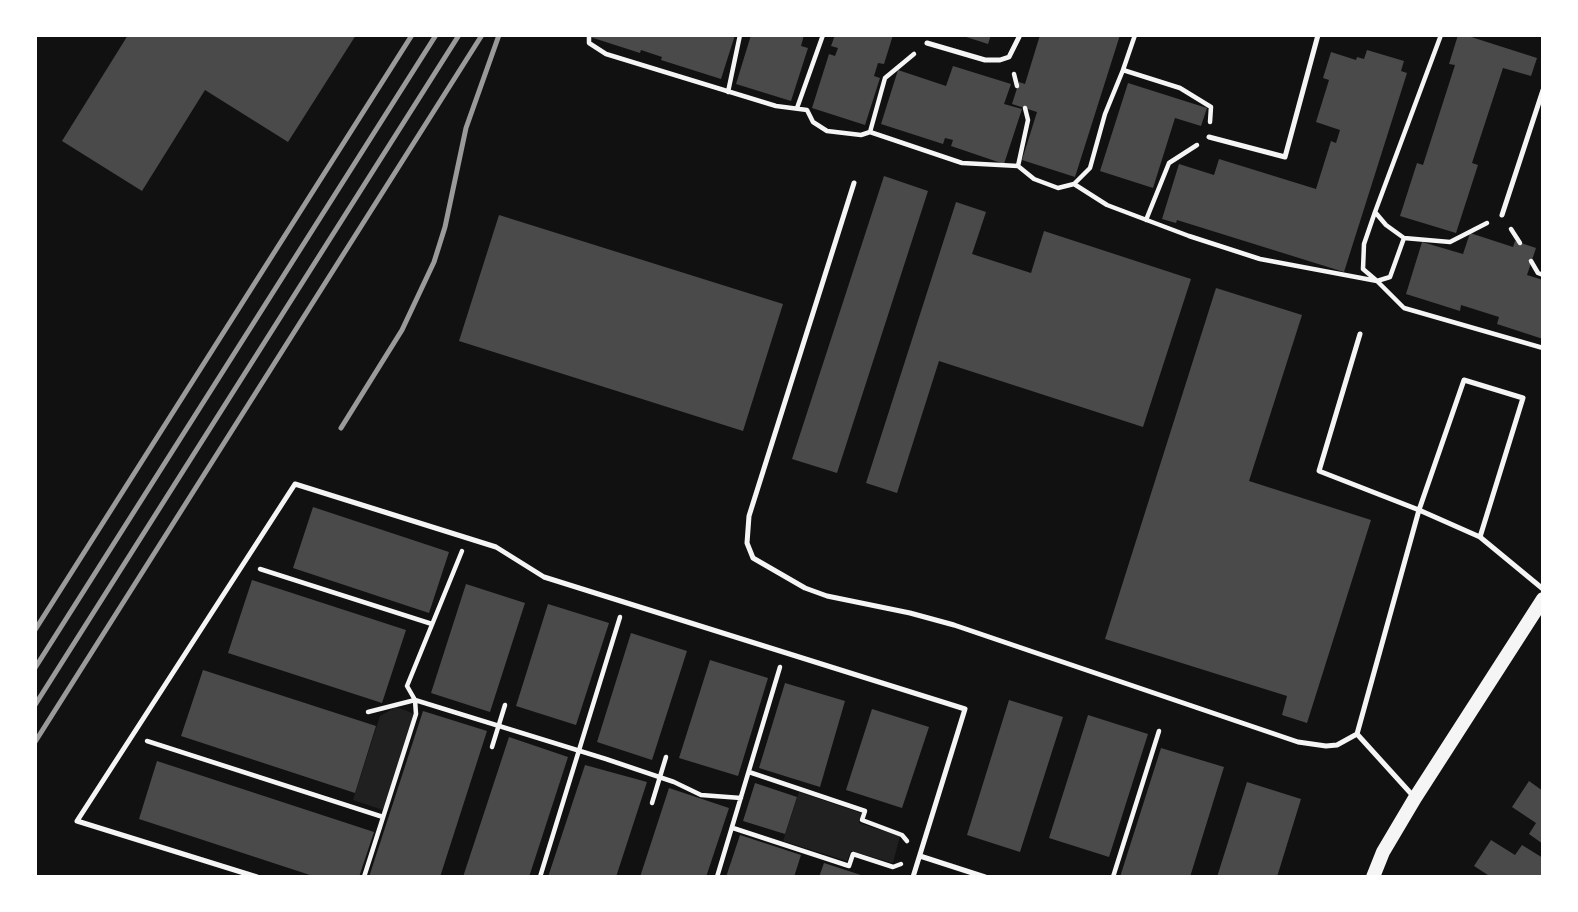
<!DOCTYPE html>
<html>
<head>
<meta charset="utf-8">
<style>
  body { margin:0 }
  #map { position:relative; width:1578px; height:912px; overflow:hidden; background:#111; font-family:Mulish,sans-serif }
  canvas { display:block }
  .frame { position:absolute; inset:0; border:37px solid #fff; pointer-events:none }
</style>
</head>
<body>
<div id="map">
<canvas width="1578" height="912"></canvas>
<div class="frame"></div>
</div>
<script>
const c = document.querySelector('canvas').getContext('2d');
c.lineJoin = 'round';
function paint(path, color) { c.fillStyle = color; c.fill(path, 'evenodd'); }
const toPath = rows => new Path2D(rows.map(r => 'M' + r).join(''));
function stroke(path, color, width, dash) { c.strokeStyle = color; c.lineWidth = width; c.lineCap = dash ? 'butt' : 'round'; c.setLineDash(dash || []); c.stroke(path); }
paint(toPath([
  [396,707,415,714,383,810,353,800,380,716],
  [799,792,861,813,859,823,900,836,893,863,851,851,847,861,783,841]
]), '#202020');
paint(toPath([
  [128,35,356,35,288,142,205,90,142,191,62,141],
  [584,35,735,35,721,79,661,60,662,57,641,50,640,53],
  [751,35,804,35,801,46,808,48,791,101,736,84],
  [835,35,893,35,884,64,878,63,874,76,880,78,865,125,812,108,829,54,835,56,838,48,831,46],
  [960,35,991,35,988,44],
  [1040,35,1120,35,1075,177,1022,160,1037,112,1012,104,1019,82,1025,84],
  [1458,35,1465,35,1537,58,1531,76,1503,68,1472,163,1478,165,1456,233,1400,216,1417,163,1423,165,1455,65,1449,64],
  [1367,50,1404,61,1401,71,1407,73,1344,272,1177,220,1176,223,1162,219,1179,164,1214,175,1219,159,1316,189,1331,141,1336,143,1340,130,1316,122,1329,80,1323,78,1331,52,1356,60,1357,57,1364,59],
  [953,66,1011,84,1004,104,1022,109,1004,164,951,146,953,140,945,138,943,144,881,124,898,70,946,86],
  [1128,83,1207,108,1201,126,1175,118,1153,188,1100,171],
  [884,176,928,191,837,473,792,459],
  [956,202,986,212,972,254,1031,273,1044,231,1191,279,1143,427,939,361,897,493,866,483],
  [499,215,783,304,743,431,459,341],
  [1470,233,1513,247,1515,241,1536,248,1527,275,1543,280,1543,339,1497,324,1499,317,1461,305,1460,311,1406,294,1422,242,1463,254],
  [1216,288,1302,315,1249,481,1371,520,1307,723,1282,715,1287,696,1105,639],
  [313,507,449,552,429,613,293,568],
  [252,580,406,630,382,703,228,653],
  [466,584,525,603,490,712,431,693],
  [548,604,609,623,576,725,516,706],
  [631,633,687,651,652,760,597,742],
  [710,660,768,678,738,776,679,758],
  [203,670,376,726,355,793,181,736],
  [785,683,845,701,820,787,759,768],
  [1009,700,1063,717,1020,852,967,835],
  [872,709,929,727,902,808,846,790],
  [423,711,487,731,440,877,369,877],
  [1088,715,1148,734,1109,857,1049,838],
  [509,737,568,757,529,877,463,877],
  [1161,748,1224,767,1190,877,1120,877],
  [157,761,374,832,359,877,316,877,139,819],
  [585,765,647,782,616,877,548,877],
  [1529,781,1543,791,1543,844,1529,834,1536,823,1512,807],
  [1247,782,1301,799,1277,877,1217,877],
  [755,783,797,797,785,834,743,821],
  [669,788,729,808,706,877,640,877],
  [740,835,801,855,794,877,726,877],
  [1491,840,1515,855,1522,845,1543,858,1543,877,1491,877,1474,866],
  [824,863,864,876,864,877,819,877]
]), '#4a4a4a');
stroke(toPath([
  [589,35,589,43,606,54,776,106,807,110,813,122,827,131,861,135,870,132,962,163,1018,166,1034,179,1058,188,1074,184,1090,168,1105,114,1123,70,1180,88,1211,107,1210,122],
  [1123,70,1135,35],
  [1014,74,1017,86],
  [728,92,740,35],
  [797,108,823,35],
  [870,132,885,78,914,54],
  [1018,166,1028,120,1025,108],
  [1074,184,1107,205,1189,236,1260,259,1377,281,1404,308,1543,348],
  [1375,212,1364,244,1363,269,1377,281,1390,277,1404,238,1450,242,1487,223],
  [1146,220,1169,163,1197,145],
  [1511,229,1520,243],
  [1404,238,1386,225,1375,212,1441,35],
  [1531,261,1538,273,1543,275],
  [260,569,432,624],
  [368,712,415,700,606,759,674,782,701,795,741,798],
  [147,741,383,817],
  [492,747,505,705],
  [749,772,865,811,862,820,902,835,907,841],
  [652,803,666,757],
  [733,828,849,866,853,854,893,867,901,864],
  [364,877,416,714,415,700,407,686,462,551],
  [540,877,620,617],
  [717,877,780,667],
  [1113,877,1159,731]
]), '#f5f5f5', 4.5);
stroke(toPath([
  [927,43,985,60,1000,60,1009,57,1020,35],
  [1209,137,1285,157,1318,35],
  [854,183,749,516,747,543,753,558,805,588,827,596,910,613,954,625,1298,742,1326,746,1337,745,1357,734],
  [1502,215,1543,90],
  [1360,334,1319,471,1419,510,1480,537,1523,398,1464,380,1419,510,1357,734,1415,798],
  [1480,537,1543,589],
  [920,856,985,877],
  [257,877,77,821,295,484,496,547,544,577,965,709,913,877]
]), '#f5f5f5', 5);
stroke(toPath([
  [1373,877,1383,852,1415,798,1543,599]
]), '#f5f5f5', 14);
stroke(toPath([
  [341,428,402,330,434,262,445,227,466,128,499,35],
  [35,630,412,35],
  [35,668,436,35],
  [35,705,459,35],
  [35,742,482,35]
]), '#9a9a9a', 5);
</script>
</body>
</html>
